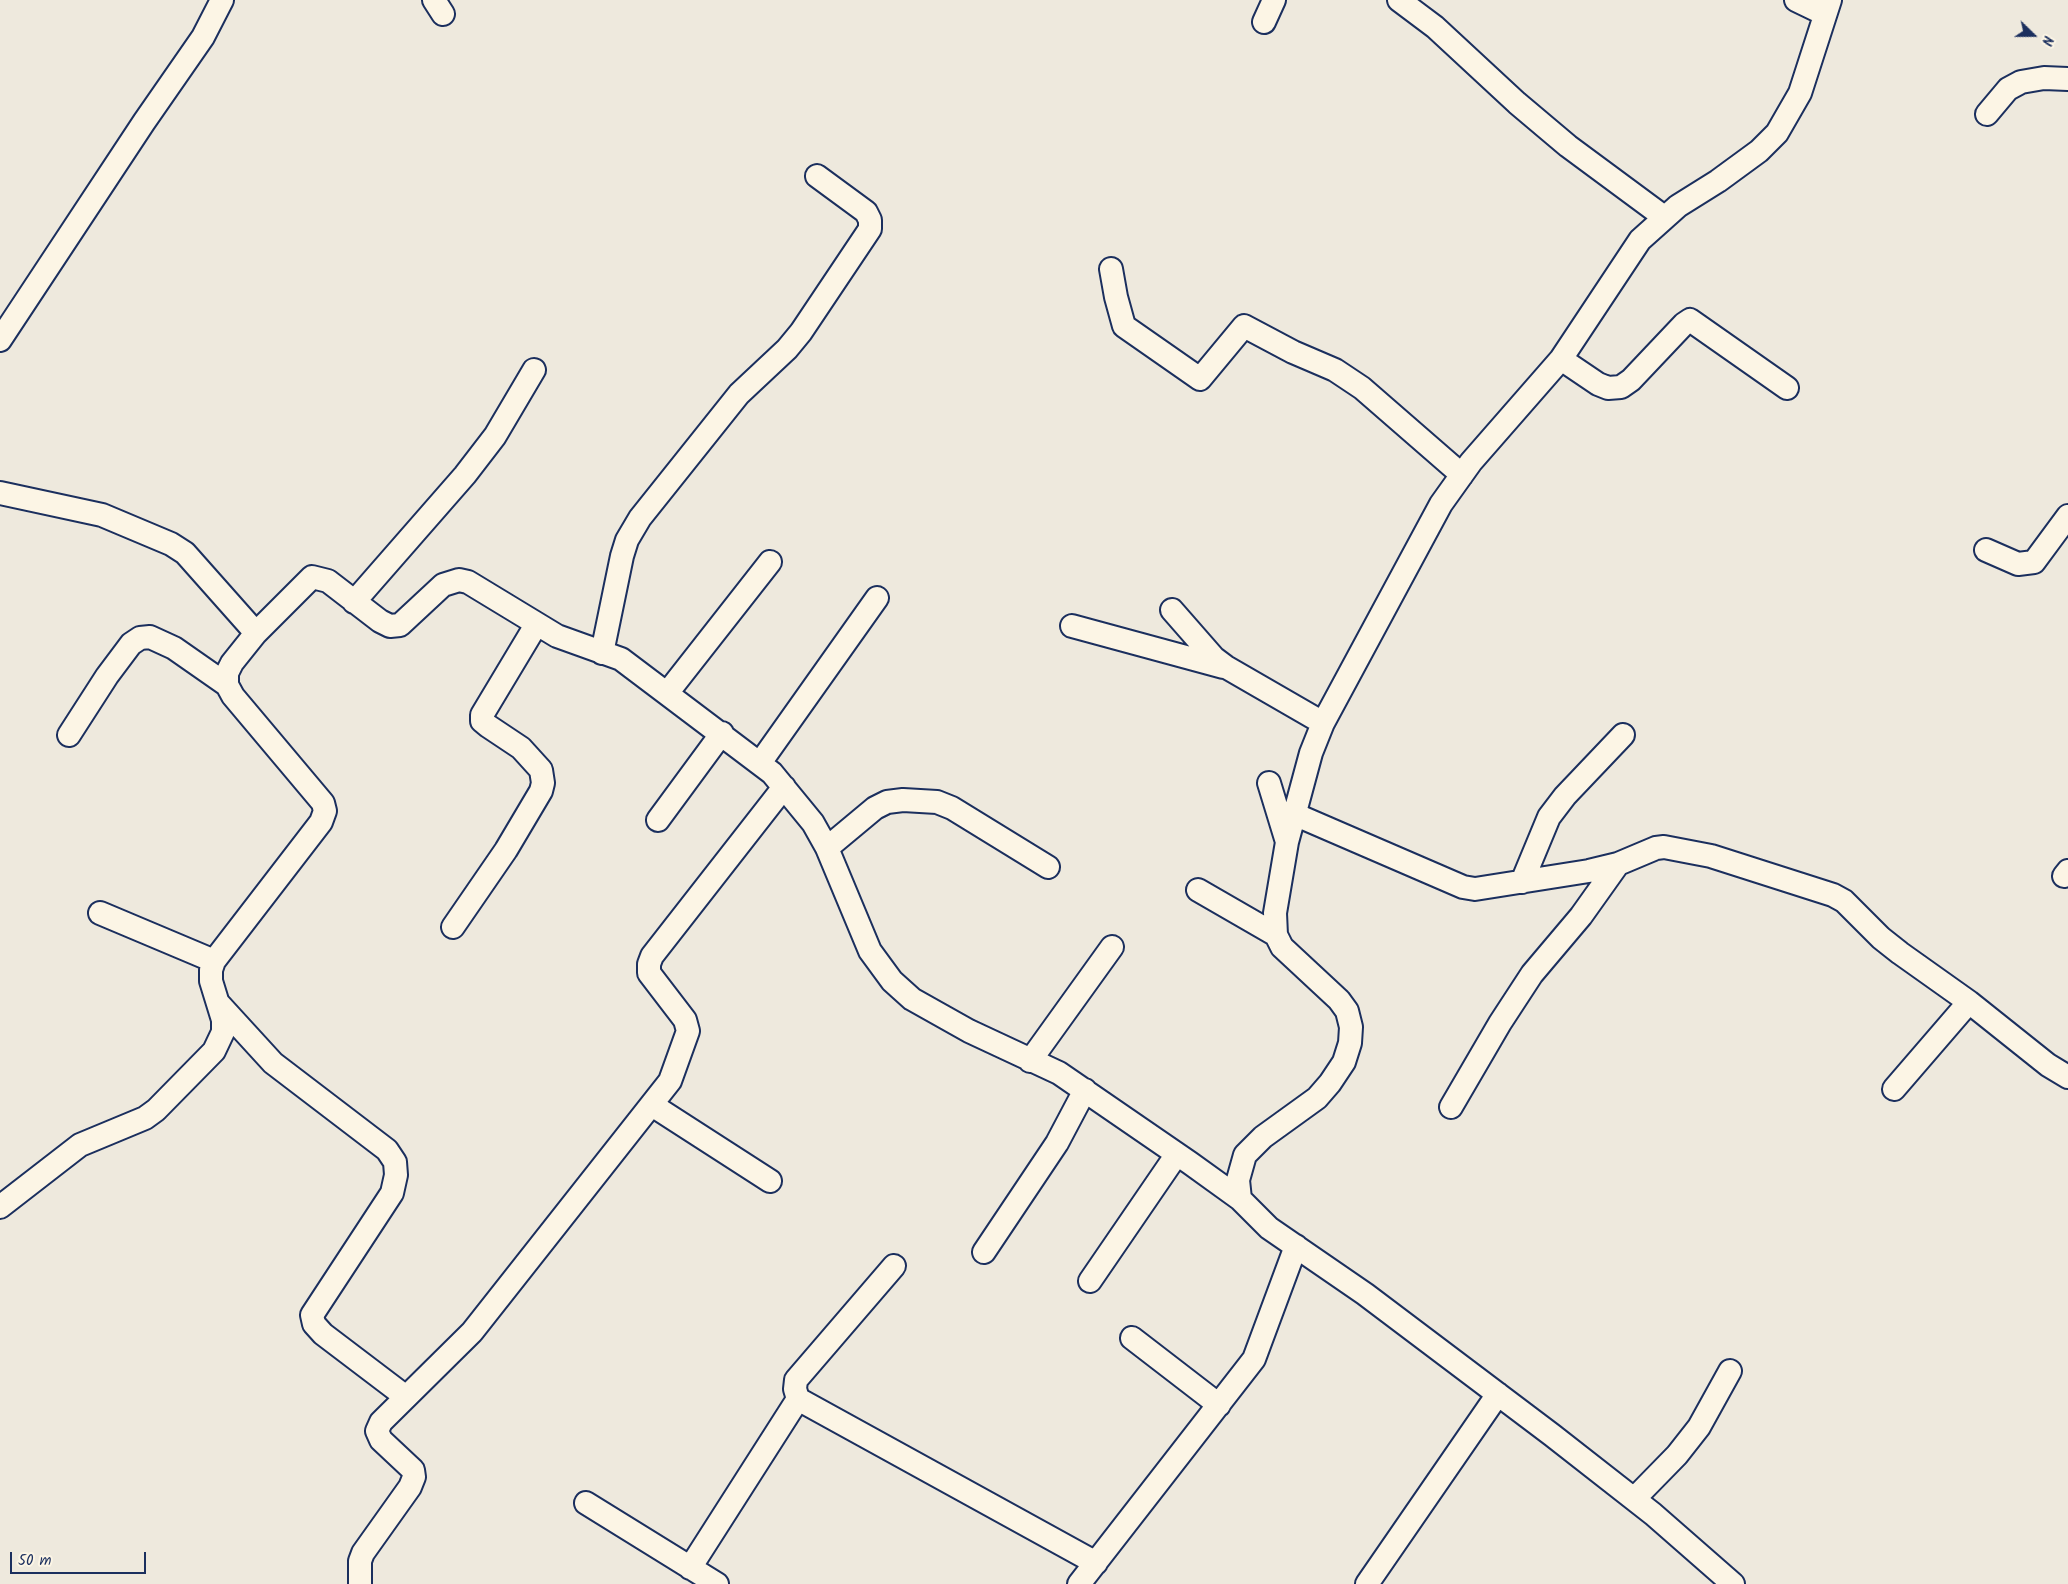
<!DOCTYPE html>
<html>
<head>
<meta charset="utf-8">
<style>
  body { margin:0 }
  #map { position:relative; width:2068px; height:1584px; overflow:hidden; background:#eee9dd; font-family:Kalam,sans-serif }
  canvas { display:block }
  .north { position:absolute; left:2008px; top:10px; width:50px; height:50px; -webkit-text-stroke:4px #fcf5e5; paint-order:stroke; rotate:112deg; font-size:14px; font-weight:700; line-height:20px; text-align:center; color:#1b2f5e }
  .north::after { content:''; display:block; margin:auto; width:18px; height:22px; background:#1b2f5e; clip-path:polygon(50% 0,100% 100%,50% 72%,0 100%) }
  .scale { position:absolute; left:10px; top:1552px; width:136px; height:22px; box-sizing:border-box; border:2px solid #1b2f5e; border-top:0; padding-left:6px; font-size:15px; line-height:18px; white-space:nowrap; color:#1b2f5e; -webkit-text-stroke:4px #fcf5e5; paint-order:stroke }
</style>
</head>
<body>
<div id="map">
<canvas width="2068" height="1584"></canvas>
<div class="north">N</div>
<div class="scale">50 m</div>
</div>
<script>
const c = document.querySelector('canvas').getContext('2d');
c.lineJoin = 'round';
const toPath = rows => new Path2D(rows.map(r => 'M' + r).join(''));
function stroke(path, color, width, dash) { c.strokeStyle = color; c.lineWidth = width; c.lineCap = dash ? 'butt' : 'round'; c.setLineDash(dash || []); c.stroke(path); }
const minor = toPath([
  [434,0,443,14],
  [1399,0,1435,27,1517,103,1568,146,1664,217],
  [1796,0,1825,14],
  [1264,22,1274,0],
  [1987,114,2008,89,2021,82,2044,78,2068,79],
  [1111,269,1116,297,1124,326,1200,379,1244,326,1293,352,1335,370,1362,388,1462,475],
  [0,340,144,122,203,37,222,0],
  [1561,359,1598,384,1608,388,1621,387,1631,380,1684,324,1690,320,1787,388],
  [0,493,102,515,171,544,185,553,256,633],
  [1986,550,2018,564,2034,562,2068,516],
  [354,602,465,475,495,436,534,370],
  [1172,610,1214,658,1226,667,1323,723],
  [1072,626,1223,667],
  [602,653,622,556,627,540,640,518,739,394,787,349,801,332,870,229,870,220,866,212,817,176],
  [668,692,770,562],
  [69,735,107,676,131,644,140,638,150,637,174,648,227,685],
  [760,763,877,598],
  [1269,783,1287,842],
  [1294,814,1463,887,1475,889,1589,871,1618,864,1656,848,1664,847,1711,856,1833,895,1844,901,1881,938,1900,953,1969,1002,2048,1065,2068,1077],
  [658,820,722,733],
  [827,848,875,808,887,802,903,800,937,802,952,808,1048,867],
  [2064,876,2068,871],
  [1522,882,1549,817,1565,796,1623,735],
  [1198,890,1276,935],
  [100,913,214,961],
  [453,927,506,850,541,791,543,783,541,770,521,748,488,726,482,721,482,715,536,625],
  [219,1004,273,1063,387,1150,395,1162,396,1175,392,1193,312,1315,314,1324,323,1334,406,1397],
  [1030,1061,1112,947],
  [1894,1089,1969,1002],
  [652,1105,770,1181],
  [1451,1107,1500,1023,1532,974,1581,916,1618,864],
  [1240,1199,1238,1180,1245,1155,1263,1137,1317,1098,1330,1083,1344,1062,1350,1043,1351,1027,1347,1011,1339,1000,1282,947,1276,935,1275,913,1287,842,1311,753,1323,723,1441,504,1471,462,1561,359,1640,240,1678,206,1718,181,1759,151,1777,133,1800,93,1830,0],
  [0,1207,80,1145,145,1118,156,1110,214,1051,223,1032,223,1020,211,981,211,970,214,961,321,822,325,811,323,803,233,696,227,685,227,673,232,663,256,633,312,577,328,581,380,621,390,626,400,625,443,585,459,580,468,582,557,636,621,659,772,773,813,823,827,848,870,951,892,981,912,999,969,1031,1059,1073,1190,1163,1240,1199,1269,1228,1365,1294,1552,1435,1653,1514,1733,1584],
  [984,1252,1057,1143,1085,1090],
  [894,1266,796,1380,795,1389,798,1399,1096,1563],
  [1090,1281,1177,1154],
  [1132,1338,1219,1405],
  [1634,1499,1677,1455,1699,1427,1730,1371],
  [586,1503,717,1584],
  [690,1568,798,1399],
  [360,1584,360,1561,363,1553,410,1487,414,1477,413,1470,381,1440,377,1431,381,1422,472,1332,670,1081,688,1031,685,1020,649,973,649,964,652,956,784,787],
  [1079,1584,1254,1359,1296,1246],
  [1367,1584,1498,1394]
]);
stroke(minor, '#1b2f5e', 26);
stroke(minor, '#fcf5e5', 22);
</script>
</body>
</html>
